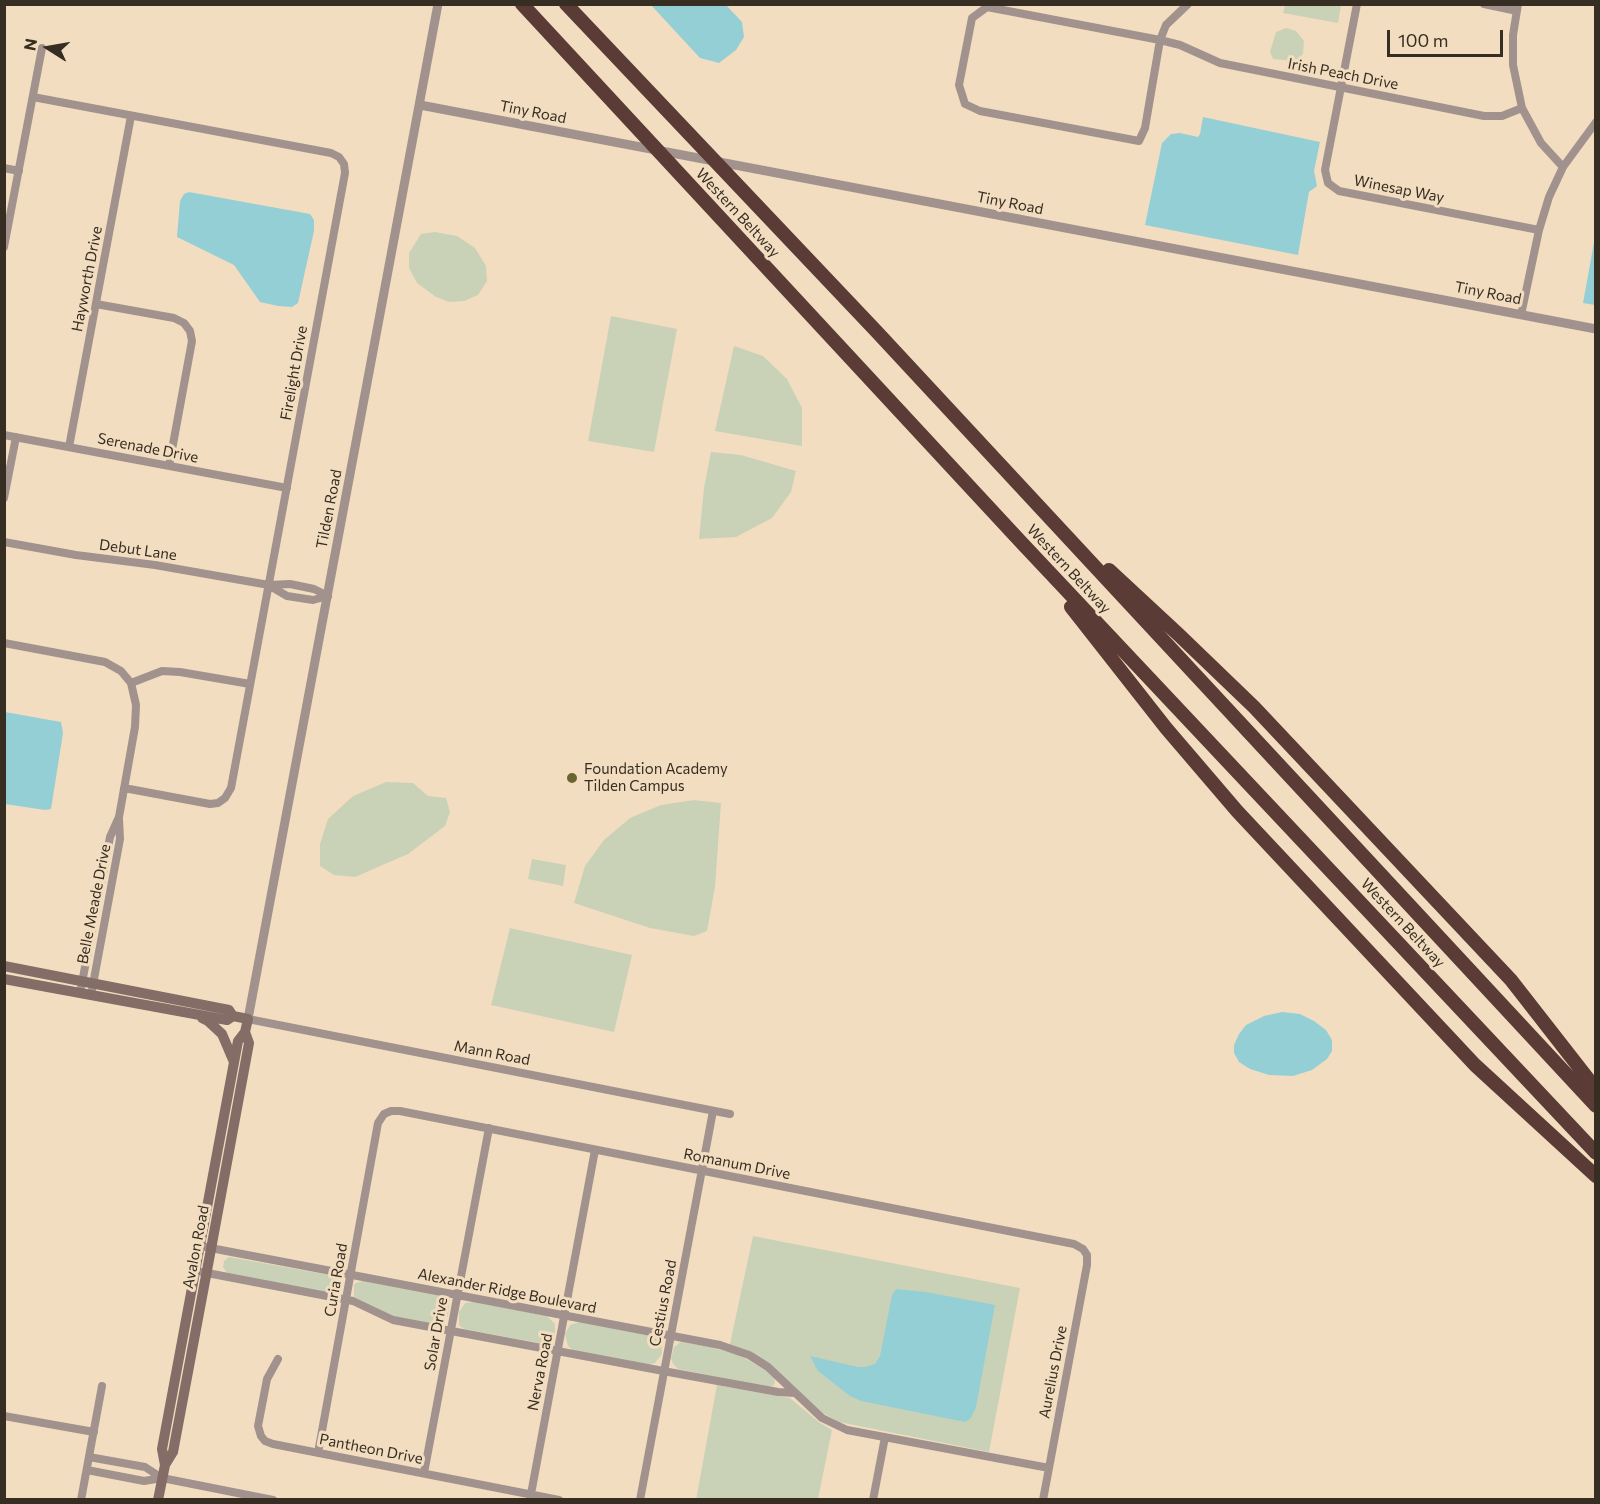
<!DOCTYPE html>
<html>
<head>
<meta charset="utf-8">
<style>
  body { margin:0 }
  #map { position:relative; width:1600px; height:1504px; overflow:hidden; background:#f3ddc0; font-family:Commissioner,sans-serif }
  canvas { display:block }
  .frame { position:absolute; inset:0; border:6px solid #362e22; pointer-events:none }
  .north { position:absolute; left:18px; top:18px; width:60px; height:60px; -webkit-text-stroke:4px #f3ddc0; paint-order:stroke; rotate:281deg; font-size:16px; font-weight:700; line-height:24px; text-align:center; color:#362e22 }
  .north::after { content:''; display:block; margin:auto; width:21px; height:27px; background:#362e22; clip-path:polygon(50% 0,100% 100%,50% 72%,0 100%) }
  .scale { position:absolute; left:1387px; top:30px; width:116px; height:27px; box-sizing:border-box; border:3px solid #362e22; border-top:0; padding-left:8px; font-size:18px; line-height:21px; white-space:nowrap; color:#362e22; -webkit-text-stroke:4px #f3ddc0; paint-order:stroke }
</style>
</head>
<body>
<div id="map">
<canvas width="1600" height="1504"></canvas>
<div class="frame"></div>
<div class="north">N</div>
<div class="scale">100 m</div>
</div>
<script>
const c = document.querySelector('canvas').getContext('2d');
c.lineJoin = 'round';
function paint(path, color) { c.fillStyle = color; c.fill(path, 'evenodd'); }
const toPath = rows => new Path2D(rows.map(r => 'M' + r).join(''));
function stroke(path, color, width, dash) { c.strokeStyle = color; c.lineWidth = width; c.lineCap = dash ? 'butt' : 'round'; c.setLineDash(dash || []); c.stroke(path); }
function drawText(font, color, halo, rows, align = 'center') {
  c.font = font + ' Commissioner,sans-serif'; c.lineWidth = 6; c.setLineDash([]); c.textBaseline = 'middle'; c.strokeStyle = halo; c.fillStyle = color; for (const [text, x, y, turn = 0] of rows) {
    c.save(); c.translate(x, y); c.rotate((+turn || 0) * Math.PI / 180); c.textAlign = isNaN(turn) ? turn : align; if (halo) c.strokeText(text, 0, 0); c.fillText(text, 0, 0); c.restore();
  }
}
paint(toPath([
  [1285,5,1285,4,1341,5,1338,23,1283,13],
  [1286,28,1296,31,1304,41,1303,54,1295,61,1273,59,1270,52,1276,32],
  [435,232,457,236,475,248,486,266,487,281,478,295,464,301,449,302,436,297,417,283,409,268,409,253,421,234],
  [611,316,677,329,654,452,588,441],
  [734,346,763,356,787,379,802,408,802,446,715,431],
  [711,452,741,455,796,471,791,492,772,518,736,537,699,539,704,488],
  [386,782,413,783,428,796,446,798,450,812,445,826,408,854,355,877,334,875,320,866,320,844,328,819,353,796],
  [694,800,721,803,715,887,707,931,694,936,650,928,574,903,585,866,604,840,630,818,661,805],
  [532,859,566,865,563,886,528,879],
  [510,928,632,955,614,1032,491,1005],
  [753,1236,1020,1288,989,1452,839,1422,823,1413,765,1361,730,1344],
  [229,1257,335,1276,342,1280,343,1287,339,1292,333,1294,227,1273,223,1267,224,1261],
  [363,1281,441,1296,449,1304,448,1316,444,1321,435,1324,395,1317,354,1297,354,1285,356,1283],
  [474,1302,547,1316,555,1324,555,1335,551,1341,544,1344,464,1329,459,1325,459,1312,465,1303],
  [580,1322,654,1336,661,1342,662,1354,655,1363,649,1365,574,1351,568,1346,565,1334,570,1325],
  [681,1342,711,1347,739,1355,769,1372,774,1377,775,1382,773,1386,767,1387,678,1369,673,1364,671,1358,674,1347],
  [717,1385,790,1398,820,1423,832,1430,818,1499,696,1500]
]), '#c9d2b7');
paint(toPath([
  [651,5,726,5,742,22,744,37,736,50,719,63,700,58],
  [1203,117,1320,142,1314,171,1317,186,1309,192,1298,255,1145,225,1162,143,1171,134,1180,133,1198,137,1200,134],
  [189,192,310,214,314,220,314,231,298,303,292,307,278,306,260,302,234,265,177,237,180,201,184,194],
  [1595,237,1595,305,1583,303],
  [5,712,61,722,63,733,51,809,45,810,5,804],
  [1282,1012,1300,1014,1314,1021,1326,1030,1332,1040,1332,1051,1327,1059,1312,1070,1293,1076,1269,1075,1250,1069,1239,1062,1234,1053,1234,1045,1239,1034,1246,1025,1264,1016],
  [896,1289,926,1292,995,1305,976,1407,971,1418,965,1422,861,1401,850,1396,818,1371,810,1356,858,1367,865,1367,875,1364,880,1356,892,1295]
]), '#94cfd5');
stroke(toPath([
  [1188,4,1166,25,1160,40,1145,128,1139,141,980,111,965,104,959,85,972,18,987,7,1160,40,1180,45,1220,63,1484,116,1502,116,1522,108],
  [1357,4,1325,170,1328,183,1339,191,1539,230],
  [1484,4,1517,11],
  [1518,4,1513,35,1513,65,1522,108,1541,143,1563,167],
  [33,97,331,153,339,157,344,164,345,173,231,788,225,798,218,803,210,804,124,788],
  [4,168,19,171],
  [4,247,42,48],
  [96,304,174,318,184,323,190,331,192,341,169,466],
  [1521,315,1539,230,1549,197,1563,167,1596,122],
  [4,435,287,488],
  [69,447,131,116],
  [4,498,16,437],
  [4,542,76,555,155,565,269,585,290,584,314,589,328,596],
  [270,586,287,596,313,600,328,596],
  [4,643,105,662,121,671,131,683,136,705,135,727,119,817,110,837,80,993],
  [131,683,162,671,180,672,250,684],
  [91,995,120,839,119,819],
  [248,1019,730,1114],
  [200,1246,720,1345,749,1355,768,1367,822,1418,847,1430,1049,1468],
  [202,1272,353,1301,393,1320,674,1373,778,1392,795,1393],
  [278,1359,267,1379,258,1426,261,1436,265,1441,273,1444,559,1500],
  [4,1416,94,1432],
  [318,1453,378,1123,384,1114,391,1111,400,1111,1074,1244,1083,1249,1087,1255,1087,1265,1043,1500],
  [89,1457,145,1467,162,1478],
  [87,1470,144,1481,162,1478,273,1500],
  [424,1473,489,1128],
  [531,1494,595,1150],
  [81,1500,102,1386],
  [640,1500,713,1111],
  [873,1500,885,1437]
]), '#a2928e', 8);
stroke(toPath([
  [420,105,1596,329],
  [248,1019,438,4]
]), '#a2928e', 9);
stroke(toPath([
  [4,966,229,1010,233,1016],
  [4,979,227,1020,233,1016,248,1019,245,1032,238,1041,162,1449,165,1465],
  [202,1018,208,1021,222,1034,234,1062],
  [158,1500,165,1465,173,1452,211,1249,249,1043,245,1032]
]), '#846c67', 10);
stroke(toPath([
  [522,4,1020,541,1596,1153],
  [566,4,877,332,1596,1106],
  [1109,570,1178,634,1254,707,1511,980,1596,1089],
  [1071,607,1166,728,1237,811,1475,1065,1596,1176]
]), '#5a3b35', 14);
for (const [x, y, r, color] of [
  [572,778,6,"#6a6431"]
]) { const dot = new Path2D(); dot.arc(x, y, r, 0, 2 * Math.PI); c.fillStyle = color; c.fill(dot); stroke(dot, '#f3ddc0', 2); }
drawText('15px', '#362e22', '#f3ddc0', [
  ["Irish Peach Drive",1343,74,11],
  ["Tiny Road",533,112,11],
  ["Winesap Way",1399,189,11],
  ["Tiny Road",1010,203,11],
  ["Western Beltway",738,213,47],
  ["Hayworth Drive",87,279,-79],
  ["Tiny Road",1488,293,11],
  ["Firelight Drive",294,373,-80],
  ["Serenade Drive",148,448,11],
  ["Tilden Road",329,509,-79],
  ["Debut Lane",138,550,8],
  ["Western Beltway",1069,569,47],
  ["Belle Meade Drive",94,904,-79],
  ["Western Beltway",1403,923,47],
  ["Mann Road",492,1053,11],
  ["Romanum Drive",737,1164,11],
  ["Avalon Road",196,1247,-79],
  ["Curia Road",336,1280,-80],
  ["Alexander Ridge Boulevard",507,1291,11],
  ["Cestius Road",663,1303,-79],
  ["Solar Drive",436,1334,-80],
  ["Nerva Road",540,1372,-79],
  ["Aurelius Drive",1053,1372,-79],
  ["Pantheon Drive",371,1449,11]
]);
drawText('15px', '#362e22', '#f3ddc0', [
  ["Foundation Academy",584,769],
  ["Tilden Campus",584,786]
], 'left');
</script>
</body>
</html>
